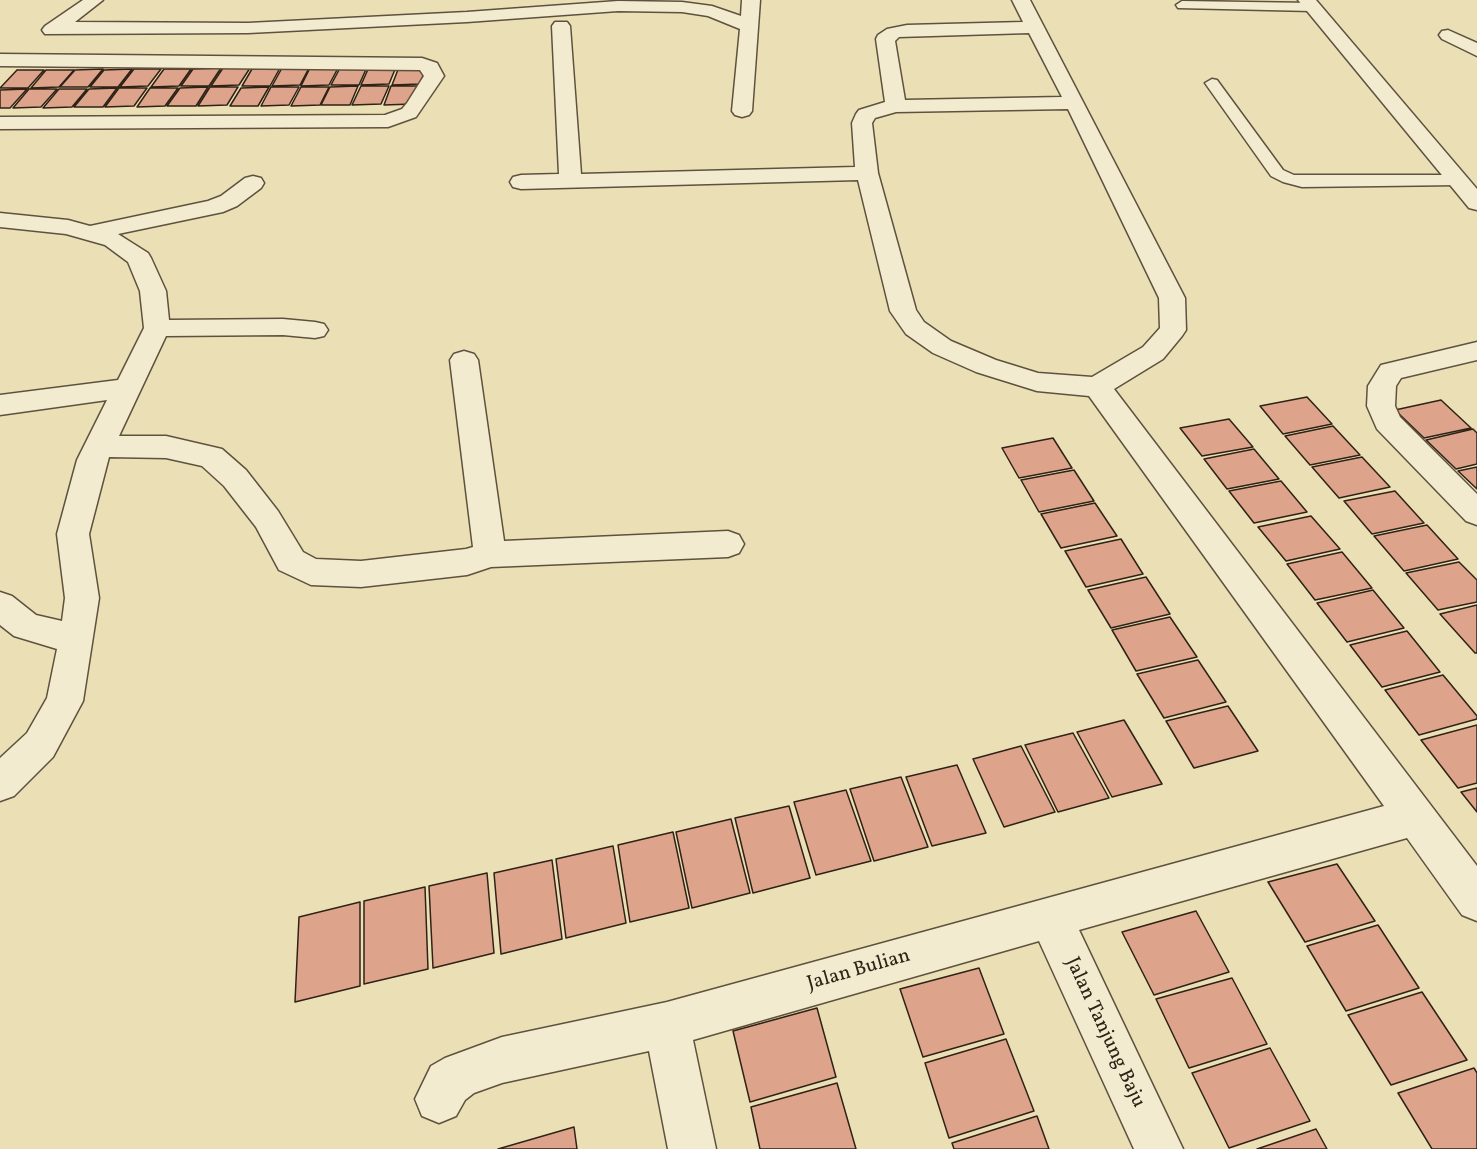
<!DOCTYPE html>
<html>
<head>
<meta charset="utf-8">
<style>
  body { margin:0 }
  canvas { display:block; background:#ebe0b5 }
</style>
</head>
<body>
<canvas width="1477" height="1149"></canvas>
<script>
const c = document.querySelector('canvas').getContext('2d');
c.lineJoin = 'round';
function paint(path, color) { c.fillStyle = color; c.fill(path, 'evenodd'); }
const toPath = rows => new Path2D(rows.map(r => 'M' + r).join(''));
function stroke(path, color, width, dash) { c.strokeStyle = color; c.lineWidth = width; c.lineCap = dash ? 'butt' : 'round'; c.setLineDash(dash || []); c.stroke(path); }
function drawText(font, color, halo, rows, align = 'center') {
  c.font = font + ' Vollkorn,serif'; c.lineWidth = 4.5; c.setLineDash([]); c.textBaseline = 'middle'; c.strokeStyle = halo; c.fillStyle = color; for (const [text, x, y, turn = 0] of rows) {
    c.save(); c.translate(x, y); c.rotate((+turn || 0) * Math.PI / 180); c.textAlign = isNaN(turn) ? turn : align; if (halo) c.strokeText(text, 0, 0); c.fillText(text, 0, 0); c.restore();
  }
}
const building = toPath([
  [367,67,359,85,331,85,340,68,367,67],
  [369,67,396,67,389,84,361,85,369,67],
  [399,67,426,67,420,84,392,85,399,67],
  [221,68,209,86,181,86,193,69,221,68],
  [223,68,250,68,239,85,211,86,223,68],
  [280,68,270,86,242,86,252,69,280,68],
  [282,68,309,68,300,85,272,86,282,68],
  [310,68,338,68,329,85,301,86,310,68],
  [103,69,88,87,60,87,75,70,103,69],
  [132,69,118,87,90,87,104,70,132,69],
  [134,69,161,69,148,86,120,87,134,69],
  [164,69,191,69,179,86,151,87,164,69],
  [17,70,44,70,28,88,0,88,17,70],
  [46,70,74,70,59,87,31,88,46,70],
  [358,86,350,105,321,105,330,87,358,86],
  [361,86,389,86,381,104,352,105,361,86],
  [391,86,419,86,412,104,384,105,391,86],
  [208,87,196,106,167,106,180,88,208,87],
  [210,87,238,87,227,105,198,106,210,87],
  [269,87,258,106,230,106,241,88,269,87],
  [271,87,299,87,289,105,261,106,271,87],
  [301,87,329,87,320,105,291,106,301,87],
  [117,88,103,107,74,107,89,89,117,88],
  [119,88,147,88,134,106,105,107,119,88],
  [150,88,178,88,165,106,137,107,150,88],
  [27,89,10,108,0,108,0,90,27,89],
  [29,89,57,89,41,107,13,108,29,89],
  [59,89,87,89,72,107,43,108,59,89],
  [1307,397,1332,424,1283,434,1260,406,1307,397],
  [1441,400,1471,428,1424,438,1395,410,1441,400],
  [1229,419,1253,447,1202,456,1180,428,1229,419],
  [1333,426,1360,455,1310,465,1285,436,1333,426],
  [1473,429,1477,433,1477,464,1456,469,1426,440,1473,429],
  [1053,438,1072,468,1019,478,1002,448,1053,438],
  [1254,449,1279,479,1227,489,1204,459,1254,449],
  [1362,457,1390,487,1339,498,1312,467,1362,457],
  [1477,467,1477,489,1458,471,1477,467],
  [1074,470,1094,501,1039,512,1021,480,1074,470],
  [1281,481,1307,512,1254,523,1229,491,1281,481],
  [1395,491,1424,523,1372,534,1344,501,1395,491],
  [1095,503,1117,536,1061,548,1041,514,1095,503],
  [1311,516,1340,549,1286,561,1258,527,1311,516],
  [1427,525,1458,559,1404,571,1374,536,1427,525],
  [1121,539,1143,574,1086,587,1065,551,1121,539],
  [1342,552,1372,588,1315,600,1287,564,1342,552],
  [1459,562,1477,580,1477,602,1438,610,1406,573,1459,562],
  [1146,577,1170,614,1111,628,1088,590,1146,577],
  [1373,590,1404,628,1347,642,1317,603,1373,590],
  [1477,605,1477,653,1475,653,1440,614,1477,605],
  [1170,617,1197,657,1136,671,1112,630,1170,617],
  [1407,631,1440,672,1382,687,1350,645,1407,631],
  [1198,660,1226,702,1164,718,1137,674,1198,660],
  [1443,675,1477,716,1477,719,1419,735,1385,690,1443,675],
  [1228,706,1258,751,1194,768,1166,721,1228,706],
  [1124,720,1162,784,1112,797,1077,732,1124,720],
  [1477,725,1477,783,1458,788,1421,740,1477,725],
  [1073,733,1109,798,1058,812,1025,745,1073,733],
  [1021,746,1055,812,1004,827,973,759,1021,746],
  [957,765,986,833,932,846,906,777,957,765],
  [901,777,928,847,874,861,850,789,901,777],
  [1477,788,1477,812,1461,792,1477,788],
  [846,790,871,861,816,875,794,802,846,790],
  [789,806,810,878,753,893,735,818,789,806],
  [731,819,750,893,692,908,676,832,731,819],
  [673,832,689,908,630,922,618,845,673,832],
  [613,846,626,923,566,938,556,859,613,846],
  [552,860,562,939,501,954,494,873,552,860],
  [1337,864,1375,921,1305,942,1268,882,1337,864],
  [487,873,494,953,433,968,429,886,487,873],
  [425,887,428,969,364,984,364,901,425,887],
  [360,902,360,986,295,1002,299,917,360,902],
  [1196,911,1229,972,1154,995,1122,932,1196,911],
  [1378,925,1419,988,1346,1011,1307,946,1378,925],
  [979,968,1004,1034,923,1057,900,989,979,968],
  [1232,978,1267,1044,1189,1068,1156,999,1232,978],
  [1422,992,1467,1060,1391,1085,1348,1015,1422,992],
  [817,1008,836,1077,750,1102,733,1031,817,1008],
  [1006,1039,1034,1111,949,1138,925,1063,1006,1039],
  [1270,1048,1310,1121,1229,1148,1192,1073,1270,1048],
  [1474,1068,1477,1073,1477,1149,1432,1149,1398,1093,1474,1068],
  [837,1083,856,1149,760,1149,751,1107,837,1083],
  [1037,1116,1049,1149,954,1149,952,1143,1037,1116],
  [574,1127,577,1149,498,1149,574,1127],
  [1316,1129,1327,1149,1257,1149,1316,1129]
]);
paint(building, '#dda48b');
stroke(building, '#2f2216', 1.5);
const service = toPath([
  [1182,1,1312,3,1318,7,1312,11,1178,8,1176,5,1182,1],
  [1212,79,1217,80,1283,170,1294,175,1458,175,1466,180,1458,185,1302,187,1283,182,1271,176,1205,83,1212,79]
]);
const minor = toPath([
  [83,0,103,0,75,22,248,23,467,12,618,1,682,2,712,6,741,16,742,0,760,0,752,111,749,115,742,117,735,115,732,111,740,29,708,16,682,12,618,11,467,22,248,33,45,34,42,30,45,26,83,0],
  [1012,0,1030,0,1185,298,1186,330,1182,336,1163,359,1114,389,1477,866,1477,921,1462,915,1407,838,1079,930,1183,1149,1134,1149,1039,941,693,1040,716,1149,668,1149,649,1051,502,1083,474,1093,465,1100,456,1116,439,1123,422,1116,415,1099,431,1066,445,1058,502,1037,667,1002,1384,806,1089,396,1037,391,976,372,933,353,906,334,890,311,858,180,521,189,513,187,510,182,513,177,521,175,559,174,552,26,555,22,567,22,570,26,581,174,855,167,852,123,856,114,859,110,885,102,876,39,878,35,887,29,907,25,1023,22,1012,0],
  [1029,33,1062,97,905,100,895,41,899,37,1029,33],
  [1068,109,1159,298,1160,328,1143,347,1092,377,1038,373,996,360,951,341,924,322,916,310,878,173,872,123,875,118,896,112,1068,109],
  [1298,0,1316,0,1477,189,1477,210,1469,208,1298,0],
  [1448,30,1477,43,1477,56,1442,39,1439,35,1442,31,1448,30],
  [0,54,422,58,437,63,444,76,416,117,388,127,0,129,0,117,385,115,402,109,407,103,424,76,420,70,0,66,0,54],
  [253,176,261,178,264,183,261,188,237,206,223,212,118,234,148,253,151,258,166,291,169,320,283,319,315,322,324,324,328,330,324,336,315,338,283,335,166,336,119,436,166,436,222,449,246,470,278,511,303,552,316,559,361,561,466,549,473,547,450,360,454,354,464,351,474,354,478,360,504,541,728,531,739,535,744,544,739,553,728,557,491,567,467,575,361,587,311,585,279,570,256,527,224,486,202,466,166,458,109,457,89,534,99,598,83,701,53,757,14,796,0,801,0,758,27,733,47,698,57,649,14,636,0,625,0,592,12,596,36,615,62,621,65,598,57,534,77,460,107,400,0,415,0,395,118,380,144,328,140,291,128,262,105,245,66,234,0,227,0,213,68,220,90,226,208,201,221,196,245,178,253,176],
  [1477,342,1477,360,1401,378,1396,386,1395,406,1400,417,1477,494,1477,525,1466,521,1377,429,1367,406,1368,386,1381,365,1477,342]
]);
stroke(service, '#5e523e', 3);
stroke(minor, '#5e523e', 3);
paint(service, '#f2ebcf');
paint(minor, '#f2ebcf');
drawText('20px', '#2f2216', '#f2ebcf', [
  ["Jalan Bulian",859,971,-16],
  ["Jalan Tanjung Baju",1104,1033,65]
]);
</script>
</body>
</html>
